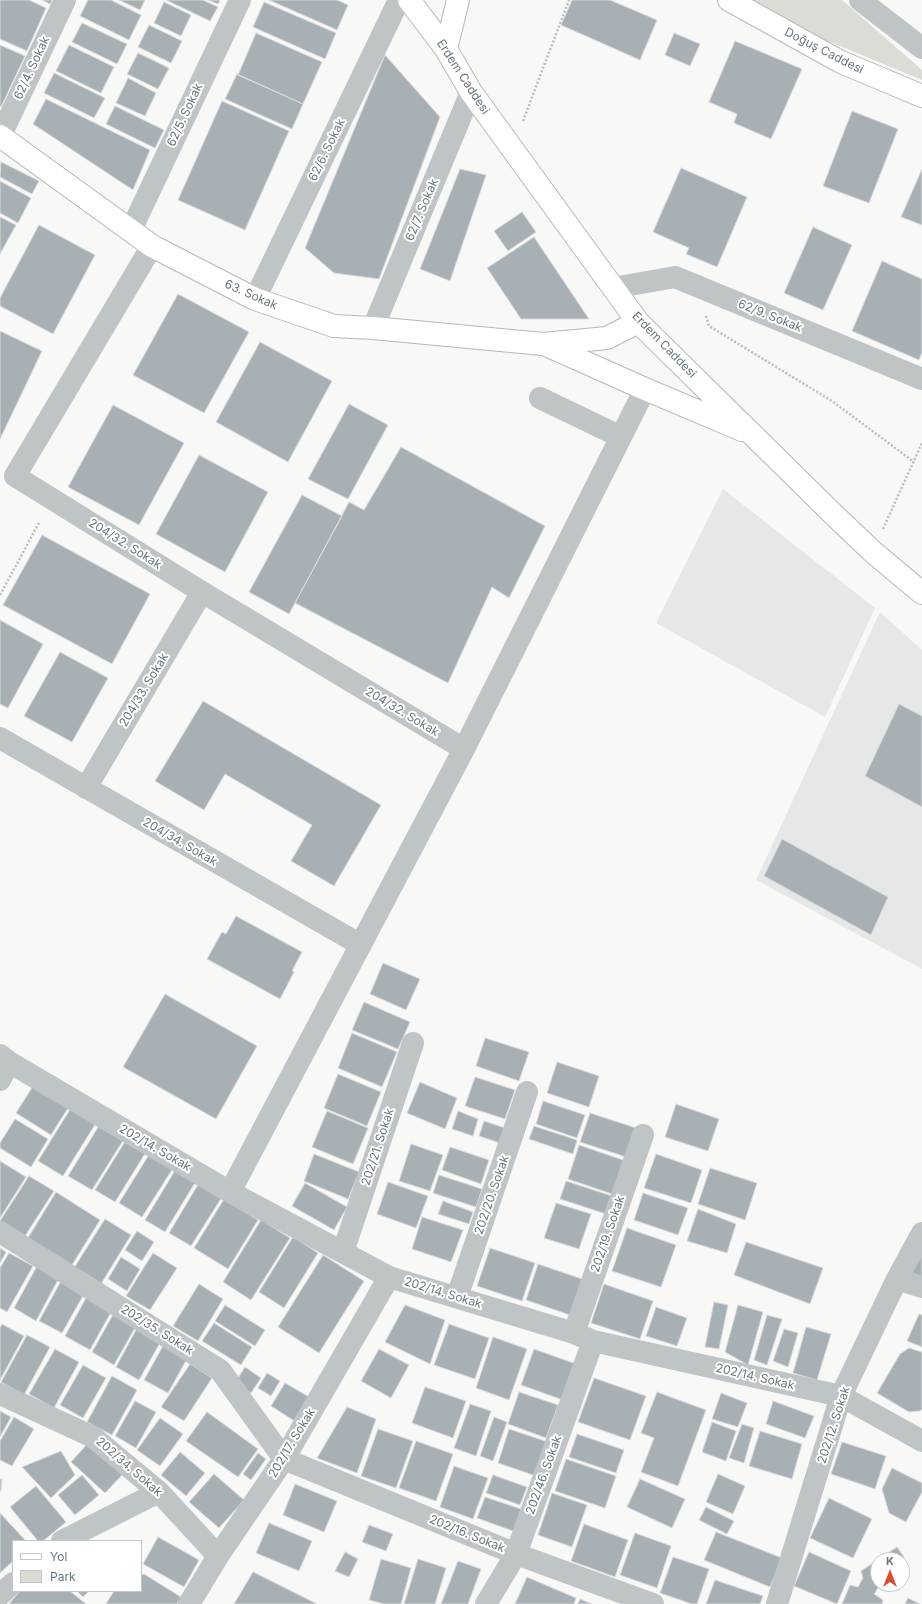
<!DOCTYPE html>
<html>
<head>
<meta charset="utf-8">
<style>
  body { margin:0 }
  #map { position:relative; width:922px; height:1604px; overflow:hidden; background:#f8f8f6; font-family:Inter,sans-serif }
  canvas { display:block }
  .legend { position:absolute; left:12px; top:1540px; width:130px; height:52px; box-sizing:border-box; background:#fff; border:1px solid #c1c8cc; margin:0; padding:5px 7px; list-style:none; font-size:12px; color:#65767f }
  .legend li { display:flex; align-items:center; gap:8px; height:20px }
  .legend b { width:20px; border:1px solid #c1c8cc }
  .north { position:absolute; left:870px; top:1552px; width:40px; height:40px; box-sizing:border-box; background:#fff; border:1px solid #c1c8cc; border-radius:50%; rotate:0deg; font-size:11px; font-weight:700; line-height:16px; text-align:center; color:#65767f }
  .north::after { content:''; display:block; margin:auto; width:14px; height:18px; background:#d84c35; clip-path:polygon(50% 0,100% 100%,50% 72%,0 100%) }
</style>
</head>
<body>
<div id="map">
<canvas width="922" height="1604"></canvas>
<ul class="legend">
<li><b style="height:5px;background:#fff"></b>Yol</li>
<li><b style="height:11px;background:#d9ddd5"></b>Park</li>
</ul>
<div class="north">K</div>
</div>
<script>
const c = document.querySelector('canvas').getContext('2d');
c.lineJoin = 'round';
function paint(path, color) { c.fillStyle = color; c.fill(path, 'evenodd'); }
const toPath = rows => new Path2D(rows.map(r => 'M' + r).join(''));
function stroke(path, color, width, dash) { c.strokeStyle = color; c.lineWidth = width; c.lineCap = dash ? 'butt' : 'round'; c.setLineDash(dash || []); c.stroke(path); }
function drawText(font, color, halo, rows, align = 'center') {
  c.font = font + ' Inter,sans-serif'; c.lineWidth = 4; c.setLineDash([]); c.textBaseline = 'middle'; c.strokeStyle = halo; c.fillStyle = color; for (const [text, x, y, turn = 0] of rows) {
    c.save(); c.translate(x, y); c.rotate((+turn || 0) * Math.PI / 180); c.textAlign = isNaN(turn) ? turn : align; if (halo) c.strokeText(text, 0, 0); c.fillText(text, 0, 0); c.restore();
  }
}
paint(toPath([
  [723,489,875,608,825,717,656,623],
  [880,612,922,650,922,969,756,880]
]), '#e6e8e7');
paint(toPath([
  [748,0,842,0,922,70,922,80,804,31]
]), '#d9ddd5');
const building = toPath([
  [0,0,29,0,46,8,27,51,0,39,0,0],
  [42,0,52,0,50,4,42,0],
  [88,0,111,0,141,15,129,40,80,16,88,0],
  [119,0,145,0,140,10,119,0],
  [166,0,203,0,218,7,210,21,166,0],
  [208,0,220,0,218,4,208,0],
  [269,0,337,0,348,5,337,30,269,0],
  [572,0,610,0,657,20,640,60,561,25,572,0],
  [164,2,191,15,181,36,154,23,164,2],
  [264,2,336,33,325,59,253,27,264,2],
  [82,23,127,44,117,64,72,42,82,23],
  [149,25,182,41,171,63,138,47,149,25],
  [256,33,322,62,303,104,238,75,256,33],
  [674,33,700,44,690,66,665,55,674,33],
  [735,41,802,69,771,139,734,123,737,114,709,102,735,41],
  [0,45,25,56,1,107,0,106,0,45],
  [69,45,114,67,101,93,56,71,69,45],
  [138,53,169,68,158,89,127,74,138,53],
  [385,55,440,117,379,279,334,273,305,248,385,55],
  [54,73,105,98,94,118,44,93,54,73],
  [237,74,303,104,292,129,225,99,237,74],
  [128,78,156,93,145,116,116,103,128,78],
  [46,99,150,150,133,190,33,124,46,99],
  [222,101,289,131,245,230,178,200,222,101],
  [115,106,164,130,155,148,106,124,115,106],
  [852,111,898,129,869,203,823,186,852,111],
  [1,162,39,181,32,194,0,177,1,162],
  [681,168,747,197,717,267,686,254,689,248,653,232,681,168],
  [460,169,486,175,450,281,420,269,460,169],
  [922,169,922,225,901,217,922,169],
  [0,181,31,198,18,223,0,213,0,181],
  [522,212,536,232,508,251,494,231,522,212],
  [0,217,16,225,0,254,0,217],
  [39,225,95,255,53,334,0,306,0,298,39,225],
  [813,227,852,245,823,310,784,293,813,227],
  [534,237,589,319,521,319,487,268,534,237],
  [882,261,922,279,922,352,919,360,852,331,882,261],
  [178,294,249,332,204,413,133,375,178,294],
  [0,331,42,351,0,439,0,331],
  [260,342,332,381,288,462,216,422,260,342],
  [349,404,388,425,348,499,308,479,349,404],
  [113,405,184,443,139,525,68,487,113,405],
  [401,447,545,526,509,598,492,587,448,683,295,603,349,502,364,510,401,447],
  [199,455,268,492,225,572,156,534,199,455],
  [302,495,342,516,289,614,249,592,302,495],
  [42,535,150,594,112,664,3,605,42,535],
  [0,620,43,644,8,708,0,704,0,620],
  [60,652,108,678,72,742,24,716,60,652],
  [203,701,381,805,334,886,291,861,312,825,225,774,204,810,155,781,203,701],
  [899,704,922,716,922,807,865,776,899,704],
  [782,839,888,897,871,935,764,876,782,839],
  [236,916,302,952,292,971,294,972,280,999,207,959,222,932,226,934,236,916],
  [383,963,420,979,406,1010,370,994,383,963],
  [165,994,257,1046,216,1119,123,1067,165,994],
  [364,1002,410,1022,398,1049,352,1030,364,1002],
  [352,1033,397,1052,382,1087,338,1068,352,1033],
  [485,1038,529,1052,519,1081,476,1066,485,1038],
  [557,1062,599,1076,589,1107,547,1093,557,1062],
  [338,1074,381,1092,367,1126,324,1108,338,1074],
  [475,1077,515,1090,505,1119,465,1106,475,1077],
  [420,1082,457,1098,445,1129,407,1113,420,1082],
  [33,1086,68,1108,51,1135,16,1113,33,1086],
  [543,1101,585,1115,577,1138,536,1124,543,1101],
  [676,1104,719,1119,708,1151,665,1137,676,1104],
  [71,1108,96,1123,63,1176,38,1161,71,1108],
  [327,1111,368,1128,353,1164,312,1147,327,1111],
  [458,1111,478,1119,473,1136,452,1129,458,1111],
  [590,1113,636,1128,626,1157,580,1142,590,1113],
  [15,1119,48,1139,31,1167,0,1148,0,1143,15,1119],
  [484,1121,508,1129,503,1144,479,1136,484,1121],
  [100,1124,124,1139,92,1190,68,1176,100,1124],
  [534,1126,577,1140,573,1154,529,1139,534,1126],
  [126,1140,146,1152,115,1202,95,1190,126,1140],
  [411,1144,443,1155,430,1191,399,1181,411,1144],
  [579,1145,626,1161,615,1195,568,1179,579,1145],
  [450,1147,489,1160,481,1184,442,1170,450,1147],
  [150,1153,173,1168,142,1217,119,1203,150,1153],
  [314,1154,359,1172,348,1199,304,1181,314,1154],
  [656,1154,702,1170,691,1203,644,1188,656,1154],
  [0,1161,26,1177,0,1218,0,1161],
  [710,1168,757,1183,745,1220,698,1204,710,1168],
  [176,1169,196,1181,165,1232,145,1220,176,1169],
  [439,1175,482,1189,476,1207,433,1193,439,1175],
  [29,1176,54,1191,25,1236,0,1221,29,1176],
  [566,1181,612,1196,606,1214,560,1199,566,1181],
  [388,1182,428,1196,416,1228,377,1214,388,1182],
  [199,1183,222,1197,191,1246,169,1233,199,1183],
  [305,1183,347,1207,334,1230,292,1206,305,1183],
  [56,1192,100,1220,72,1265,28,1238,56,1192],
  [643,1193,688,1208,678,1235,634,1220,643,1193],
  [224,1199,258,1220,228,1269,194,1248,224,1199],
  [443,1201,473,1212,469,1224,438,1214,443,1201],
  [556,1203,591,1214,579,1249,544,1238,556,1203],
  [698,1209,736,1224,727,1253,687,1241,698,1209],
  [422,1217,463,1230,451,1262,412,1249,422,1217],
  [105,1219,131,1235,101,1284,74,1268,105,1219],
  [261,1220,290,1238,251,1300,223,1282,261,1220],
  [627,1228,676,1245,661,1287,612,1271,627,1228],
  [137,1231,154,1242,142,1261,125,1250,137,1231],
  [293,1237,318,1253,284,1308,259,1292,293,1237],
  [746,1242,823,1268,810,1304,734,1275,746,1242],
  [922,1244,922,1284,901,1277,922,1244],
  [0,1248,6,1252,0,1263,0,1248],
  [490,1248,535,1263,522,1301,477,1286,490,1248],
  [9,1253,33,1266,7,1312,0,1308,0,1268,9,1253],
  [153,1253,177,1268,150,1310,126,1296,153,1253],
  [323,1255,364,1281,319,1353,278,1327,323,1255],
  [121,1257,140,1269,127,1291,108,1279,121,1257],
  [538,1264,582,1279,570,1315,526,1300,538,1264],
  [37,1266,59,1278,36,1321,14,1308,37,1266],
  [61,1281,84,1294,62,1333,39,1321,61,1281],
  [199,1284,223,1299,198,1341,173,1326,199,1284],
  [604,1284,653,1301,640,1339,591,1323,604,1284],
  [86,1298,111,1312,90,1350,65,1336,86,1298],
  [714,1302,728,1305,719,1349,705,1347,714,1302],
  [225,1305,265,1330,255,1346,215,1321,225,1305],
  [405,1305,445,1320,430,1364,385,1342,405,1305],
  [738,1305,763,1312,748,1365,725,1352,738,1305],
  [656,1307,687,1318,677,1346,646,1336,656,1307],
  [114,1313,136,1326,114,1365,92,1352,114,1313],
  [919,1314,922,1315,922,1347,907,1341,919,1314],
  [767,1315,782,1319,767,1365,754,1360,767,1315],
  [214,1323,252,1347,241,1365,202,1341,214,1323],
  [2,1324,24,1336,0,1380,0,1328,2,1324],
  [449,1324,489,1338,475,1379,434,1365,449,1324],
  [806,1327,831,1334,817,1380,793,1373,806,1327],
  [137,1328,161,1341,139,1380,116,1367,137,1328],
  [784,1329,798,1333,788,1367,773,1361,784,1329],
  [27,1335,50,1347,24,1395,1,1382,27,1335],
  [493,1337,527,1349,509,1400,476,1388,493,1337],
  [164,1344,188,1357,168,1393,144,1380,164,1344],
  [909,1348,922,1352,922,1409,920,1411,909,1412,877,1393,900,1354,909,1348],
  [55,1349,79,1362,54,1408,29,1394,55,1349],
  [379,1349,409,1365,391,1398,361,1381,379,1349],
  [534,1349,576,1364,563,1400,521,1385,534,1349],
  [190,1364,212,1378,184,1421,161,1407,190,1364],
  [83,1365,106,1378,83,1418,60,1405,83,1365],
  [245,1367,261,1378,251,1393,235,1383,245,1367],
  [267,1373,280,1381,271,1396,258,1388,267,1373],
  [112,1376,137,1390,112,1435,87,1422,112,1376],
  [594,1378,646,1396,630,1440,578,1422,594,1378],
  [285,1383,311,1398,296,1422,271,1406,285,1383],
  [425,1387,466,1401,453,1438,412,1423,425,1387],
  [519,1392,558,1405,546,1438,508,1424,519,1392],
  [657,1392,706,1410,678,1486,641,1472,654,1438,641,1433,657,1392],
  [721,1393,747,1403,738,1427,712,1419,721,1393],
  [135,1401,156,1412,136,1448,115,1436,135,1401],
  [773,1401,814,1416,805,1438,766,1424,773,1401],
  [470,1404,491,1411,476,1456,454,1448,470,1404],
  [347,1407,376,1419,357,1473,317,1458,347,1407],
  [0,1411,11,1417,0,1437,0,1411],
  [207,1412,258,1449,238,1477,186,1441,207,1412],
  [14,1417,34,1429,12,1466,0,1460,0,1441,14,1417],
  [494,1417,507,1422,493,1461,480,1456,494,1417],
  [160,1418,183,1434,160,1466,137,1450,160,1418],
  [712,1422,736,1431,726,1461,702,1452,712,1422],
  [742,1424,754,1428,744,1463,729,1458,742,1424],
  [378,1429,413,1441,396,1488,361,1476,378,1429],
  [509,1429,548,1442,536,1476,498,1463,509,1429],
  [760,1431,802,1444,792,1479,749,1466,760,1431],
  [577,1434,624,1450,616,1473,569,1457,577,1434],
  [416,1441,453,1454,436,1501,399,1488,416,1441],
  [89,1442,123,1474,105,1493,71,1462,89,1442],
  [842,1442,886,1456,875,1489,831,1474,842,1442],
  [61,1451,75,1475,51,1498,22,1467,61,1451],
  [180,1452,205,1473,186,1496,161,1475,180,1452],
  [258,1453,266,1459,251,1480,243,1474,258,1453],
  [566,1459,616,1476,605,1508,555,1491,566,1459],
  [454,1466,488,1478,473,1519,440,1507,454,1466],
  [892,1468,922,1483,922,1492,906,1522,889,1513,882,1489,892,1468],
  [214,1474,244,1500,219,1528,189,1502,214,1474],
  [718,1474,745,1486,733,1514,706,1502,718,1474],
  [82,1475,99,1495,75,1515,58,1495,82,1475],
  [493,1475,527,1487,520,1505,486,1493,493,1475],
  [0,1479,2,1479,1,1491,0,1491,0,1479],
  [640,1479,685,1499,672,1528,627,1507,640,1479],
  [295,1484,337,1501,324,1532,283,1515,295,1484],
  [36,1486,66,1522,43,1541,38,1541,10,1507,36,1486],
  [552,1493,587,1505,572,1547,538,1535,552,1493],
  [485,1497,521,1509,513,1531,477,1518,485,1497],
  [829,1498,872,1519,853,1558,810,1538,829,1498],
  [706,1507,734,1521,727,1534,699,1520,706,1507],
  [0,1513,26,1541,13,1541,13,1561,0,1573,0,1513],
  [269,1523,312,1541,299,1571,256,1553,269,1523],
  [584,1524,628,1540,615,1577,571,1561,584,1524],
  [369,1525,393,1534,386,1551,362,1542,369,1525],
  [716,1532,782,1558,770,1587,704,1560,716,1532],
  [635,1533,671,1546,657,1588,620,1575,635,1533],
  [158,1537,199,1560,184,1587,143,1564,158,1537],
  [897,1547,904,1557,902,1564,902,1560,878,1560,878,1584,881,1584,874,1594,883,1600,882,1604,842,1604,850,1585,858,1587,863,1578,861,1571,897,1547],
  [345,1552,358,1559,349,1577,335,1571,345,1552],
  [809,1552,851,1571,837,1604,794,1586,809,1552],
  [673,1557,709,1569,697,1604,692,1604,660,1593,673,1557],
  [381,1559,411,1568,401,1604,384,1604,369,1600,381,1559],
  [418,1559,446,1568,435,1604,404,1604,418,1559],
  [458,1561,481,1569,468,1604,441,1604,458,1561],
  [253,1572,317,1604,234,1604,253,1572],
  [144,1574,181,1597,177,1604,106,1604,114,1591,141,1591,141,1575,144,1574],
  [527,1577,576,1598,574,1604,515,1604,527,1577],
  [715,1580,763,1596,760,1604,706,1604,715,1580],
  [20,1591,70,1591,86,1604,9,1604,20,1591],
  [77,1591,89,1591,83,1597,77,1591],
  [908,1598,920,1604,905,1604,908,1598],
  [580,1599,592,1604,578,1604,580,1599]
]);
paint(building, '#a7b0b5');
stroke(building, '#dadad8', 1);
const major = toPath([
  [409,0,446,49,471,92,638,322,832,513,873,552,922,593],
  [729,0,841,62,922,96],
  [446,49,458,0],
  [0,136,152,246,255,299,334,326,373,328,543,344,607,338,638,322],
  [544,344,645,389,742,430]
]);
stroke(major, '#b3b9bc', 24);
stroke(toPath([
  [523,121,569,0],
  [706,316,709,326,832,401,914,462],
  [883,529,922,443],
  [0,595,40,521]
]), '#babdbf', 2.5, [2, 2]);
stroke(toPath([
  [860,0,922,48],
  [0,137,65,0],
  [131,230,240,0],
  [152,246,15,476,202,592,464,749],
  [613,288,675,277,922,379],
  [255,299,399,0],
  [373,328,471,92],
  [540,398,621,437],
  [0,738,361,945],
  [86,788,202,592],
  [0,1055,9,1062,230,1192,389,1277,574,1333,593,1341,841,1396,922,1441],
  [0,1080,9,1062],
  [230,1192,464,749,645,389],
  [0,1232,220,1370,284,1459],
  [343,1252,413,1043],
  [897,1279,922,1287],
  [457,1297,527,1092],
  [574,1333,643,1135],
  [0,1394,93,1437,159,1492,218,1556],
  [284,1459,516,1554,653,1604],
  [62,1541,159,1492],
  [0,1595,13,1583],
  [189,1604,218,1556,284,1459,389,1277],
  [486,1604,516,1554,593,1341],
  [777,1604,841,1396,897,1279,922,1233]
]), '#bfc4c7', 22);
stroke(major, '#fff', 22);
drawText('12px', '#65767f', '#fff', [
  ["Doğuş Caddesi",824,51,27],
  ["62/4. Sokak",32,68,-65],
  ["Erdem Caddesi",463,77,57],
  ["62/5. Sokak",185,115,-65],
  ["62/6. Sokak",327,150,-64],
  ["62/7. Sokak",422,210,-67],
  ["63. Sokak",251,295,24],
  ["62/9. Sokak",770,316,22],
  ["Erdem Caddesi",664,345,46],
  ["204/32. Sokak",125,544,32],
  ["204/33. Sokak",144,690,-59],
  ["204/32. Sokak",402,712,31],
  ["204/34. Sokak",180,842,30],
  ["202/21. Sokak",378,1147,-72],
  ["202/14. Sokak",155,1148,30],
  ["202/20. Sokak",492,1195,-71],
  ["202/19. Sokak",608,1234,-71],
  ["202/14. Sokak",443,1293,17],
  ["202/35. Sokak",157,1330,32],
  ["202/14. Sokak",755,1377,13],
  ["202/12. Sokak",834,1425,-72],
  ["202/17. Sokak",292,1443,-59],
  ["202/34. Sokak",129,1467,41],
  ["202/46. Sokak",544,1475,-70],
  ["202/16. Sokak",467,1534,22]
]);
</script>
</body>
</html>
